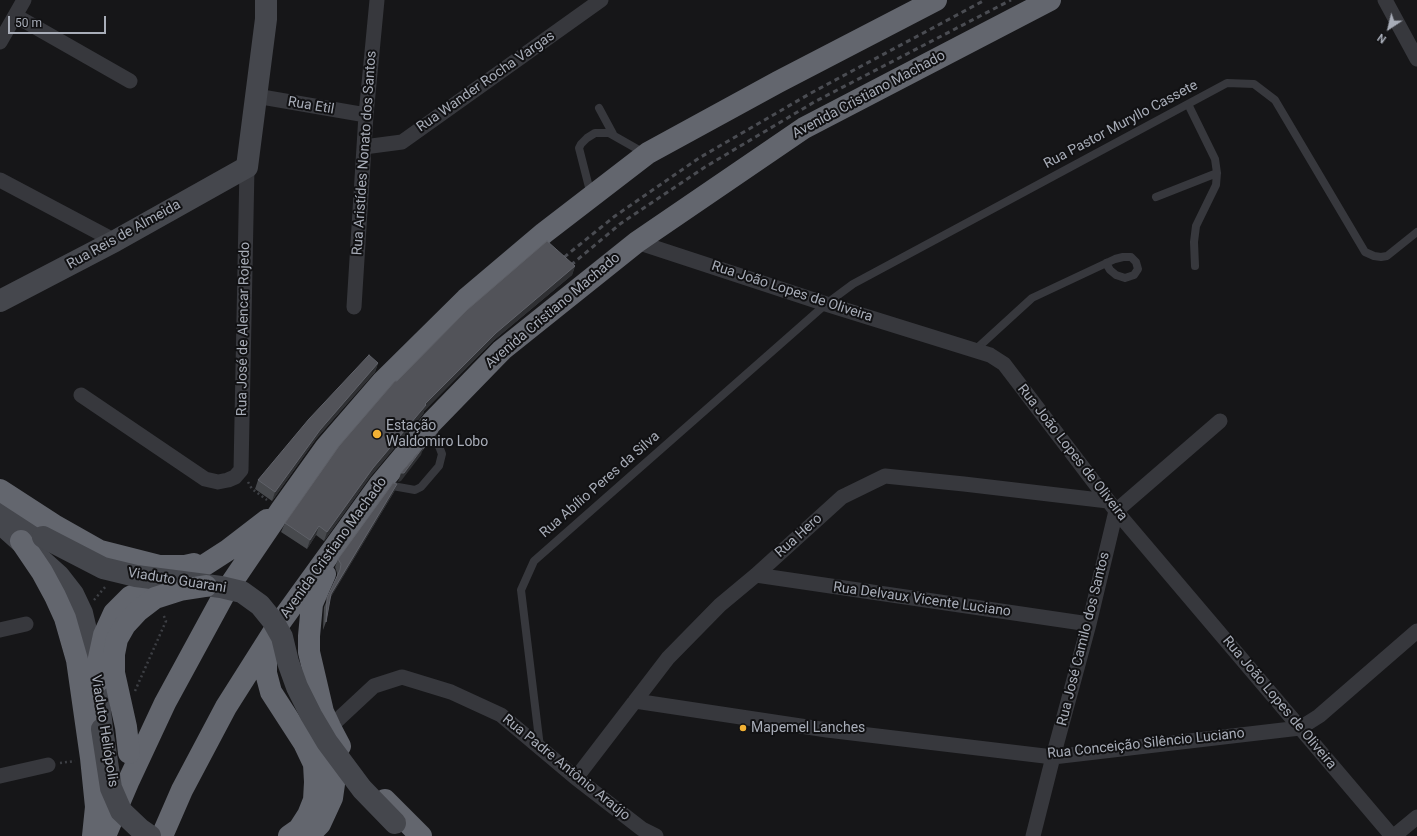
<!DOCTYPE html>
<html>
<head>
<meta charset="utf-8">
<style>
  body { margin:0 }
  #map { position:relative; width:1417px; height:836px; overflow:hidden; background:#161618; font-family:Roboto,sans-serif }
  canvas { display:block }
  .north { position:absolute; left:1369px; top:8px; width:40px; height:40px; -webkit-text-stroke:3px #111113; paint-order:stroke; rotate:215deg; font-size:11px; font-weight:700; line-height:16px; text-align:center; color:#a8adb8 }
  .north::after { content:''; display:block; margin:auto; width:14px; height:18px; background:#a8adb8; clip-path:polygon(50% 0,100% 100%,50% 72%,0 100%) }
  .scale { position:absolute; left:8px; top:16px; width:98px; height:18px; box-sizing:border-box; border:2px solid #a8adb8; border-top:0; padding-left:5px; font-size:12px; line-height:14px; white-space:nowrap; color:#a8adb8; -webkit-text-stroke:3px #111113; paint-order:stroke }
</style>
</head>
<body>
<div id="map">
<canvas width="1417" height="836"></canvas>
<div class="north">N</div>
<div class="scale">50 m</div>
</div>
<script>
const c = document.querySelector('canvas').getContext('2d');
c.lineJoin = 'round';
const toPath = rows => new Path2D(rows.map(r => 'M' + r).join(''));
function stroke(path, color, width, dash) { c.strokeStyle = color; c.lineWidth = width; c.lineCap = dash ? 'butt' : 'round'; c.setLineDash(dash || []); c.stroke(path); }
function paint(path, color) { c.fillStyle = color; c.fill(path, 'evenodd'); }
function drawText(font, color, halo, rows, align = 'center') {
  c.font = font + ' Roboto,sans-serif'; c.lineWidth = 4; c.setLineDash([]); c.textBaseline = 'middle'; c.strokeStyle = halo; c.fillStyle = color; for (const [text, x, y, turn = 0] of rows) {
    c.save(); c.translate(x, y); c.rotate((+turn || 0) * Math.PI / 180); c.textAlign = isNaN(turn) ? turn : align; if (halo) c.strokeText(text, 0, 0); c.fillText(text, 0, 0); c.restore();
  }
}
stroke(toPath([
  [248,482,252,489,267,500],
  [94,600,106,586],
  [135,691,166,621,163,614],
  [60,763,75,761]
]), '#3d3f44', 2.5, [2, 3]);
stroke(toPath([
  [1188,104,1215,159,1217,173,1216,185,1196,226,1194,242,1195,266],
  [599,108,613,134],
  [591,195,579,148,581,144,587,138,595,133,609,133,639,150,646,152],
  [1156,197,1217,173],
  [974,351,1032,298,1115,259,1123,257,1131,257,1136,262,1138,269,1134,275,1125,278,1116,275,1110,270,1106,263],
  [387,485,415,490,421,487,439,466,442,454,431,425],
  [540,747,521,590,534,561,826,304,853,284,1227,83,1254,84,1275,100,1365,252,1374,256,1381,257,1387,256,1417,232]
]), '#37383d', 8);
stroke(toPath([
  [1385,0,1417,59],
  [16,16,130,81],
  [0,42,24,0],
  [256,96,366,115],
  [364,147,402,142,601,0],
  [0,180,115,241],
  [637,242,826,304,990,355,1004,364,1116,511,1392,836],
  [354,307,366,115,377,0],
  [81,395,205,479,218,482,228,480,235,477,241,470,247,167],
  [756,575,1089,624],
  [0,630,26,624],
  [635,701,827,730,1053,757,1300,728,1319,716,1417,631],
  [330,727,374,686,402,677,451,692,501,715,576,778,642,829,656,836],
  [0,776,48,765],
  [576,778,668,658,720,605,756,575,842,497,885,476,964,484,1108,501],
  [1033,836,1053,757,1089,624,1116,511,1220,421],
  [1394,836,1417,817]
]), '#37383d', 15);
stroke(toPath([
  [0,301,115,241,247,167,266,19,266,0],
  [0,495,13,511,43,537],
  [0,523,59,576,73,594,82,613,89,643,97,682,102,729]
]), '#45474d', 22);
stroke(toPath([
  [0,490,54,525,100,551,159,566,185,566,194,564],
  [21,541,42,572,55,596,65,618,77,660,91,758,96,807,93,836],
  [325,574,312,604,309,636,309,652,323,712,330,727,340,746],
  [270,644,266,656,266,673,271,692,304,743,314,764,315,782,314,800,308,815,299,829,289,836],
  [97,682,99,658,104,635,114,613,130,597,151,587,197,570,228,550,267,520],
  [385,800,421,836],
  [312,832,320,824,332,798,336,770,327,744],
  [105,836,129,780,165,703,226,591,281,510,326,447,383,381,466,299,544,233,648,153,778,82,936,0],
  [162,836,182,790,226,707,276,628,380,484,432,422,502,350,637,242,804,128,1050,0]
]), '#63666e', 22);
stroke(toPath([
  [557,263,615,216,699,158,811,93,985,0],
  [564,271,620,224,705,167,816,101,1011,0]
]), '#4a4c52', 3, [5, 4]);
stroke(toPath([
  [43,537,103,568,136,576,221,587,242,592,260,605,273,621,282,637,288,662,297,687,311,715,327,742,362,789,395,823],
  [102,729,111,788,121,811,140,829,150,836]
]), '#45474d', 22);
stroke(toPath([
  [129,753,126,727,114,673,114,654,117,639,125,625,138,611,155,598,180,590,206,586]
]), '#63666e', 22);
paint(toPath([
  [575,266,572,275,493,341,424,411,423,414,370,477,324,541,316,535,307,549,281,532,285,523,397,381],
  [378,363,375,372,316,439,272,501,255,489,258,480],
  [397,484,394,492,330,598,326,622,323,630,324,607,337,577,337,573,335,567,338,559]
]), '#47494d');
paint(toPath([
  [575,266,572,275,493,341,424,411,423,414,370,477,324,541,327,532,373,468,425,404,496,333],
  [378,363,375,372,316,439,272,501,275,492,320,430],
  [424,446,421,455,401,481,398,482,401,473],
  [397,484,394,492,328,602,331,594],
  [319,526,316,535,307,549,310,540]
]), '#2f3033');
const building = toPath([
  [547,241,575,266,496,333,425,404,426,405,373,468,327,532,319,526,310,540,285,523,339,446,395,381,397,381,467,310,547,241],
  [369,355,378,363,320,430,275,492,258,480,309,419,369,355],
  [424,446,404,473,401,473,424,446],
  [393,483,397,484,331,594,326,622,327,598,340,570,341,564,338,559,393,483]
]);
paint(building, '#525359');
stroke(building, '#5f6168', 1);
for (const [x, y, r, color] of [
  [377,434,5,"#f2b134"],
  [743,728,4,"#f2b134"]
]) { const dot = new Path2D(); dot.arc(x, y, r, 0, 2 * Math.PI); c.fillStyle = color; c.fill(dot); stroke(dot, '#111113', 1.5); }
drawText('14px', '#a8adb8', '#111113', [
  ["Rua Wander Rocha Vargas",486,82,-35],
  ["Avenida Cristiano Machado",869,95,-28],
  ["Rua Etil",311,106,10],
  ["Rua Pastor Muryllo Cassete",1121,125,-28],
  ["Rua Aristídes Nonato dos Santos",365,153,-86],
  ["Rua Reis de Almeida",124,235,-29],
  ["Rua João Lopes de Oliveira",792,292,18],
  ["Avenida Cristiano Machado",553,311,-40],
  ["Rua José de Alencar Rojedo",244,329,-89],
  ["Rua João Lopes de Oliveira",1072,453,52],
  ["Rua Abílio Peres da Silva",600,485,-41],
  ["Rua Hero",799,536,-42],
  ["Avenida Cristiano Machado",334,548,-54],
  ["Viaduto Guarani",177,581,9],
  ["Rua Delvaux Vicente Luciano",922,600,8],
  ["Rua José Camilo dos Santos",1084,639,-76],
  ["Rua João Lopes de Oliveira",1279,703,50],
  ["Viaduto Heliópolis",104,731,81],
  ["Rua Conceição Silêncio Luciano",1146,744,-6],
  ["Rua Padre Antônio Araújo",566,768,39]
]);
drawText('14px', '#a8adb8', '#111113', [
  ["Estação",386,426],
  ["Waldomiro Lobo",386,442],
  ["Mapemel Lanches",751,728]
], 'left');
</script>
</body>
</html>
